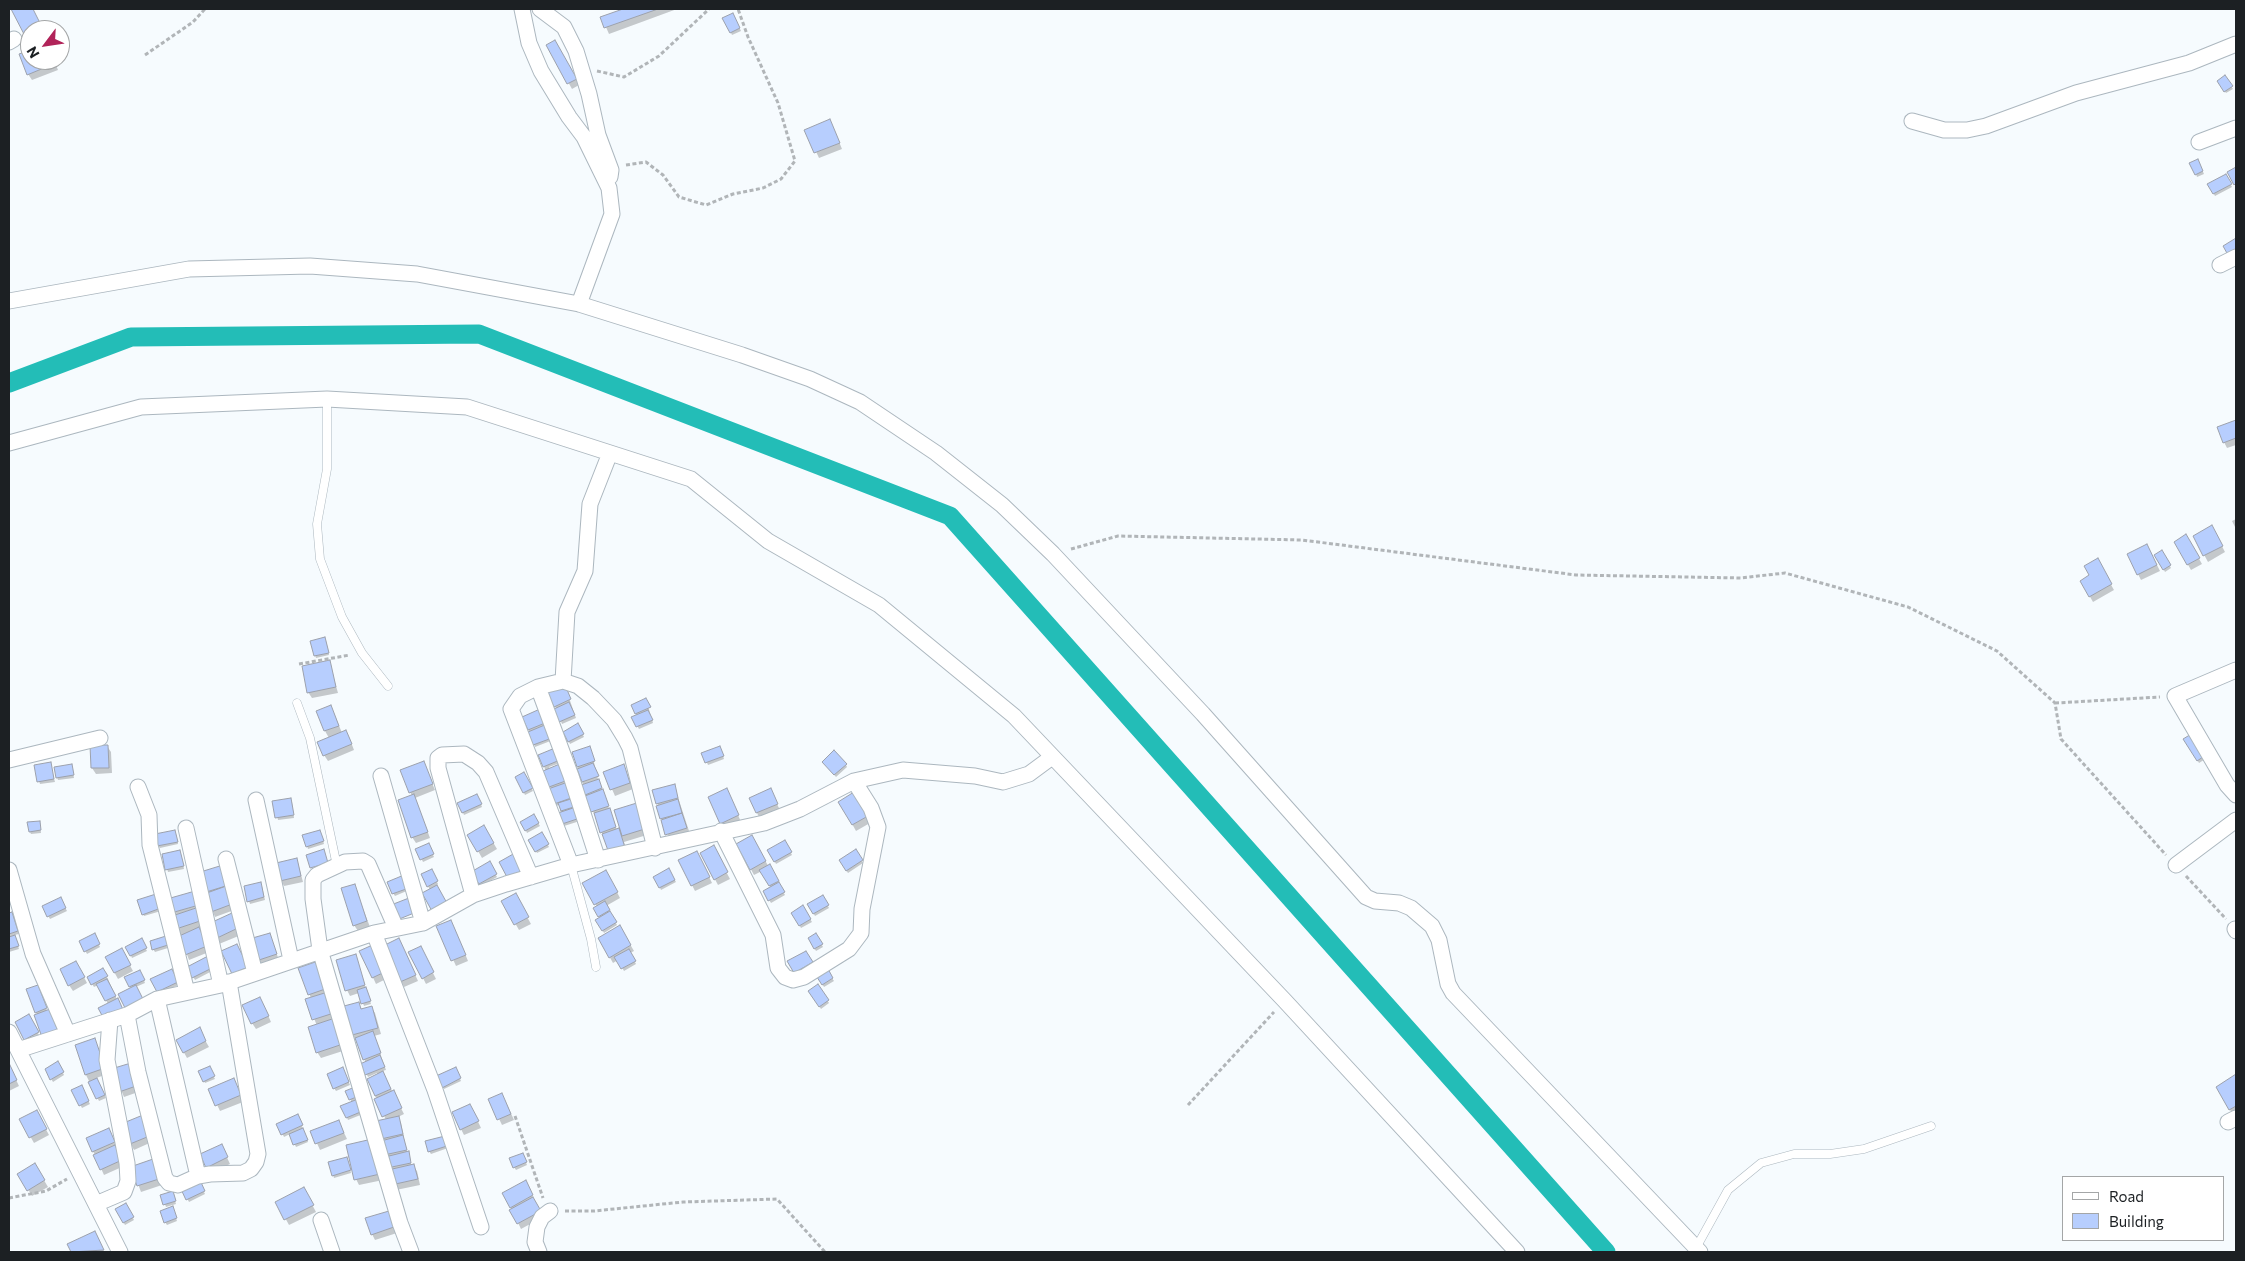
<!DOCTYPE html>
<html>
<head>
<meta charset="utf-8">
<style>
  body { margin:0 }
  #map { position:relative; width:2245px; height:1261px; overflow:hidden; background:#f6fbfe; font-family:Commissioner,sans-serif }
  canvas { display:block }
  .frame { position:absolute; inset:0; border:10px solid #1c2023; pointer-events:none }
  .legend { position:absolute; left:2062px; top:1176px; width:162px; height:65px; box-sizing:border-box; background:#fff; border:1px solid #a4a6a7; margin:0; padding:6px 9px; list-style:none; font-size:15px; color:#1c2023 }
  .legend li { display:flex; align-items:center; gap:10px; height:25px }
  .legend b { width:25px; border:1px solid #a4a6a7 }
  .north { position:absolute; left:20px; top:20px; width:50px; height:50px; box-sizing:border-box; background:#fff; border:1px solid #a4a6a7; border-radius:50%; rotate:239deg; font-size:14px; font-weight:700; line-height:20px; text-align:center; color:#1c2023 }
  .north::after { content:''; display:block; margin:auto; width:18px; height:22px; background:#b12359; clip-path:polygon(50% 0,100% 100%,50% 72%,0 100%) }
</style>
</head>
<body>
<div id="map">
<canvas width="2245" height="1261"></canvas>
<div class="frame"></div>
<ul class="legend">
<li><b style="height:6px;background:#fff"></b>Road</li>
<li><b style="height:14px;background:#b7cefe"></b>Building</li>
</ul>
<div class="north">N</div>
</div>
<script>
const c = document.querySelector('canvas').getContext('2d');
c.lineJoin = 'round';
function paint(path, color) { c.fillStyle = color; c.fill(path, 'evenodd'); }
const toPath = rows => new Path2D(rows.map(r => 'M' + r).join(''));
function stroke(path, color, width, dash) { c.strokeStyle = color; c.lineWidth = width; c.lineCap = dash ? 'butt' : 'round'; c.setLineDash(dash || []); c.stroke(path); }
paint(toPath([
  [15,9,32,9,43,30,30,30,30,43,13,10],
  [627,9,677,9,609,34,602,18],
  [733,14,741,31,732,35,724,18],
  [555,41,579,85,572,89,548,46],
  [30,51,30,60,54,60,58,70,32,80,28,74],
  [2225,77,2233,89,2226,93,2218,81],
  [833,127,842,149,819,158,806,130],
  [2199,163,2204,174,2197,177,2196,174],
  [2226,176,2232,187,2215,196,2209,185],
  [2236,421,2236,445,2227,448,2224,442],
  [2236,519,2236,529,2232,521],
  [2212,527,2225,552,2208,562,2194,536],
  [2186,536,2202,564,2191,570,2175,542],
  [2150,551,2160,571,2141,580,2138,574],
  [2162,552,2171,568,2165,572,2156,555],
  [2097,560,2114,590,2093,602,2081,581,2091,576],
  [326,641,329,655,316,658,311,642],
  [329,661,338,693,312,698,308,692],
  [566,689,576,718,562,724,555,706],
  [646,699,653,723,639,729,633,718,637,716,632,705],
  [539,711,553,740,535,747,524,717],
  [334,713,342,733,349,737,354,750,328,761,324,755,329,738,325,731],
  [578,725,584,737,570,744,564,732],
  [2185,739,2207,758,2199,763],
  [107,746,111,752,112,773,96,774,92,768],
  [554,749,560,763,549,767,550,769,562,765,580,821,564,826,559,805,556,806,555,803,544,766],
  [591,750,598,779,617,830,621,829,615,810,650,834,624,842,629,857,604,838,587,797,573,753],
  [721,750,724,759,708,765,703,753],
  [423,762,435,790,415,798,430,838,416,843,412,837,412,796,401,771],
  [50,763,55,782,40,784,39,781],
  [825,764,846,765,847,767,836,777],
  [623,766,633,789,615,796,605,773],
  [72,768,74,778,58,780,57,777],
  [524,774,533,791,525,795,516,777],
  [674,785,690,834,670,840,653,791],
  [853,794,870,823,856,831,840,802],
  [477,795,482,807,464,815,459,804],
  [730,796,741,822,724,829,721,823],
  [773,796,780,810,760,819,750,799],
  [274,802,292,802,294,818,278,820],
  [534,816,540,826,527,833,522,822],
  [40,825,41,833,31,834,30,832],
  [484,827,497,849,482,858,469,835],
  [176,834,178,844,160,848,158,846],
  [321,834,324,844,308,849,307,846],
  [542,834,549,847,537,853,530,840],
  [785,842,792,855,776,864,769,850],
  [755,843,785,895,771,903,764,891,771,888,762,871,754,875,738,845],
  [428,845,434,857,423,862,417,849],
  [713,847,730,879,718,885,701,853],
  [180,851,184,869,168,872,163,855],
  [855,851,863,863,848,873,840,861],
  [700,858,712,883,695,891,692,885],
  [297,859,303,882,284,886,281,880],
  [489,863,497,877,481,886,473,872],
  [222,866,237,909,215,917,205,892],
  [431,870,438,884,436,885,450,911,430,890,422,875],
  [669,870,676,882,661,890,655,877],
  [606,871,620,898,606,906,617,925,604,933,597,920,600,918,595,909,597,907,584,883],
  [404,877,409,890,395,896,393,893],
  [354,885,370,927,358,931,354,925],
  [262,886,265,900,250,904,249,901],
  [195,892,206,926,198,928,209,952,189,960,172,913],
  [156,895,161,911,144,916,143,914],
  [515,895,531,924,519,930,503,902],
  [823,897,829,908,815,916,809,905],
  [60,898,67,911,50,919,43,907],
  [803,907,812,922,801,928,793,913],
  [12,913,19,934,14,935,19,949,9,952,9,914],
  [231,915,241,935,219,944,216,938],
  [438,926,454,927,468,961,456,966],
  [620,927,634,951,630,953,636,964,624,971,618,960,613,963,599,938],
  [269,934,279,960,261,966,257,960],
  [94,935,100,947,87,954,81,942],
  [816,935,823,947,816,951,809,939],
  [141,940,147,951,132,958,127,947],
  [166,940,168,948,155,952,153,949],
  [402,946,418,981,404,987,401,981],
  [121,949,133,971,118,979,106,957],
  [361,952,392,976,376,984],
  [423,953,436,979,426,984,423,978],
  [355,955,371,1004,364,1006,359,993,350,996,347,990],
  [208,958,214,970,195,980,188,968],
  [320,961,349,1049,321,1058,317,1052,317,1026,307,1000,311,998,299,969],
  [76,962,87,983,73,991,69,985],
  [102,969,108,979,118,1002,108,1004,98,985,94,987,88,977],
  [826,969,834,981,824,987,817,975],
  [140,971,145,983,131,989,126,977],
  [171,971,178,985,159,994,152,980],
  [818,986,829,1003,821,1009,810,991],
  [39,989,47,1011,37,1015,36,1012],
  [358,1003,362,1010,372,1008,375,1013,381,1034,374,1036,386,1070,382,1071,404,1114,398,1117,401,1123,407,1153,412,1166,417,1171,420,1185,396,1190,382,1139,386,1120,368,1080,378,1075,377,1073,368,1077,362,1064,366,1063,353,1035],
  [263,1004,271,1022,256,1029,252,1023],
  [29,1016,39,1035,27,1041,17,1022],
  [202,1035,209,1047,187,1058,177,1040],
  [95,1040,108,1074,96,1078,106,1098,99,1101,86,1075,76,1046],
  [58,1063,64,1075,53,1082,46,1070],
  [9,1065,19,1086,9,1091],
  [209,1068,215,1079,205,1083,200,1072],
  [455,1068,461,1081,444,1089,438,1077],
  [113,1070,141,1091,124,1097],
  [344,1071,350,1085,336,1091,334,1088],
  [2236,1076,2236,1113,2233,1115,2217,1087],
  [236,1085,243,1102,220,1111,210,1090],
  [81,1087,90,1104,82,1108,73,1091],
  [354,1088,363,1114,348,1120,342,1107,352,1103,347,1092],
  [490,1100,505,1100,514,1120,502,1125],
  [36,1111,49,1135,34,1143,21,1120],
  [473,1111,481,1128,464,1135,461,1129],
  [143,1116,154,1141,134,1150,131,1144],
  [298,1116,308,1142,296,1147,290,1134,284,1137,278,1124],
  [339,1122,347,1139,320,1150,312,1132],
  [109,1129,124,1166,104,1175,93,1151],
  [444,1137,448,1148,431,1154,429,1151],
  [375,1146,383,1180,359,1185,356,1179],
  [224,1151,230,1164,211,1173,208,1167],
  [522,1154,527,1165,516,1170,514,1167],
  [155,1160,165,1184,141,1192,132,1168],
  [348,1161,351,1173,334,1178,333,1175],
  [35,1165,48,1187,32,1196,19,1174],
  [198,1180,205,1194,189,1202,182,1188],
  [525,1182,543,1217,521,1229,504,1194],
  [173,1195,176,1204,166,1207,162,1196],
  [307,1195,316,1212,289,1225,277,1203],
  [125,1204,134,1220,125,1225,116,1209],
  [173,1210,177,1221,167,1225,165,1222],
  [388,1212,397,1233,375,1240,372,1234],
  [98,1238,104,1252,73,1252,69,1244]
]), '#0003');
stroke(toPath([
  [9,383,131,337,479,334,950,516,1606,1252]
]), '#23bdb7', 19);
const building = toPath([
  [11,9,33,9,43,29,30,30,30,36,26,38,11,9],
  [623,9,658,9,604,28,600,17,623,9],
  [733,13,740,28,730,33,722,18,733,13],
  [555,40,577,79,567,84,546,45,555,40],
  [30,50,30,60,54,60,56,63,27,75,19,54,30,50],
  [2225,75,2233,86,2224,92,2217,81,2225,75],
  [830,119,840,143,814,153,804,130,830,119],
  [2198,159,2203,171,2195,175,2189,163,2198,159],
  [2236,167,2236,183,2234,185,2227,172,2236,167],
  [2226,174,2232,184,2213,194,2207,184,2226,174],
  [2236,238,2236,250,2228,255,2223,246,2236,238],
  [2236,420,2236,438,2223,443,2217,427,2236,420],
  [2212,525,2223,546,2203,556,2193,536,2212,525],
  [2186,534,2200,558,2187,565,2174,542,2186,534],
  [2147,544,2157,565,2137,575,2127,554,2147,544],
  [2162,550,2171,565,2163,570,2154,555,2162,550],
  [2098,558,2112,584,2089,597,2080,581,2089,575,2084,566,2098,558],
  [325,637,329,653,314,656,310,641,325,637],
  [330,660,336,687,307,693,302,666,330,660],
  [565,685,571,699,554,707,547,693,565,685],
  [646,698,651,707,635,714,631,705,646,698],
  [569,702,575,715,559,722,554,709,569,702],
  [331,705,339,726,324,731,316,711,331,705],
  [540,709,545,723,528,730,522,717,540,709],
  [648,710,653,720,636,727,631,717,648,710],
  [578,723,584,734,568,742,563,732,578,723],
  [547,724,552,738,533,745,528,732,547,724],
  [346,730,352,744,323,756,317,742,346,730],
  [2193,733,2206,755,2197,761,2183,739,2193,733],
  [90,745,108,745,109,768,91,768,90,745],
  [590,746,595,761,577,767,572,752,590,746],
  [720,746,724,756,705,763,701,753,720,746],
  [555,748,560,760,543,767,538,755,555,748],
  [834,750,847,764,834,775,822,762,834,750],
  [424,761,433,784,409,793,400,770,424,761],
  [51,762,54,779,37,782,34,765,51,762],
  [562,763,568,780,549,787,543,771,562,763],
  [593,763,599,776,582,782,577,769,593,763],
  [72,764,74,775,56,778,54,767,72,764],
  [624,764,630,783,610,790,603,772,624,764],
  [524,772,533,788,523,793,515,777,524,772],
  [599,779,602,788,585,795,581,785,599,779],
  [568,782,574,797,554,804,548,789,568,782],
  [675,784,678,798,656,804,652,790,675,784],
  [727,788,739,815,720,824,708,797,727,788],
  [771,788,778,804,756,813,749,798,771,788],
  [603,789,609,806,591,812,585,796,603,789],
  [854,792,868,816,852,825,838,802,854,792],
  [414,794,428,832,411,838,398,800,414,794],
  [477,794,482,804,462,813,457,803,477,794],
  [291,798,294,815,275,818,272,801,291,798],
  [574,798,577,806,561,811,558,803,574,798],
  [678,799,682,813,660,819,656,806,678,799],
  [640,802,648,828,622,836,614,810,640,802],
  [576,807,580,818,562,824,558,813,576,807],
  [610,808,616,827,600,833,594,813,610,808],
  [682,813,687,828,665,835,661,820,682,813],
  [534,814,539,823,525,831,520,822,534,814],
  [40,821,41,830,29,832,27,822,40,821],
  [484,825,494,843,477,852,467,835,484,825],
  [619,828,626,851,610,856,602,834,619,828],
  [175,830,178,842,157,846,155,834,175,830],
  [320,830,324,841,306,847,302,835,320,830],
  [542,832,549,844,535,852,528,840,542,832],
  [752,835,766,861,750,870,736,844,752,835],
  [785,840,792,852,774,862,767,850,785,840],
  [429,843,434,854,420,860,415,849,429,843],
  [714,845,728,872,714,880,700,853,714,845],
  [324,849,328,863,310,868,306,855,324,849],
  [856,849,863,860,846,871,839,860,856,849],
  [180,850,184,866,165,870,162,854,180,850],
  [697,851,710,877,691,886,678,860,697,851],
  [515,853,525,869,508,879,499,862,515,853],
  [297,858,301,876,280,881,276,863,297,858],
  [490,861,497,874,479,884,471,872,490,861],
  [770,864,779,881,769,886,759,870,770,864],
  [223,865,229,885,203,893,197,873,223,865],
  [669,868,675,880,659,888,653,877,669,868],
  [432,869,438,881,427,887,421,874,432,869],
  [606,870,618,892,594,905,582,883,606,870],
  [404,875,409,888,392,894,387,882,404,875],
  [261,882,264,897,247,902,244,886,261,882],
  [779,882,785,892,768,901,763,891,779,882],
  [355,884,367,921,353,926,341,888,355,884],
  [229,885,235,903,211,912,204,894,229,885],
  [437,885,448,905,433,913,422,893,437,885],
  [195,891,199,905,171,913,167,899,195,891],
  [516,893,529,917,514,925,501,901,516,893],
  [156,894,161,908,142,915,137,900,156,894],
  [823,895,829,905,813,914,807,904,823,895],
  [61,897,66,908,47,917,42,906,61,897],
  [409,898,414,913,397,920,391,905,409,898],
  [605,901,610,910,598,917,593,908,605,901],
  [803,905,811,919,799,926,791,913,803,905],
  [199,907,203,920,176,929,172,916,199,907],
  [610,911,617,922,602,931,595,920,610,911],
  [12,912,18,931,9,934,9,913,12,912],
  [232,913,238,928,215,939,208,924,232,913],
  [451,920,466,955,451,961,436,926,451,920],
  [620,925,631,945,609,958,598,938,620,925],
  [199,927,207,946,185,955,177,937,199,927],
  [95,933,100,944,84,952,79,941,95,933],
  [270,933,277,954,256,961,249,939,270,933],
  [816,933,823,944,814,949,808,938,816,933],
  [15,935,19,946,9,949,9,937,15,935],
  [166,936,168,945,152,950,150,941,166,936],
  [142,938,147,948,130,956,125,947,142,938],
  [399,938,416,975,400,982,383,946,399,938],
  [377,943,389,970,372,978,359,951,377,943],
  [237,944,248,967,232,974,221,951,237,944],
  [421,946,434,972,422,979,408,952,421,946],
  [122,948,131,965,114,973,105,957,122,948],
  [629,949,636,961,621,969,614,957,629,949],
  [806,951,813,962,794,973,787,961,806,951],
  [356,954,365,985,345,991,336,960,356,954],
  [208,956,214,967,192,978,187,967,208,956],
  [321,960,331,987,308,995,298,968,321,960],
  [76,961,85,977,68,986,60,969,76,961],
  [827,967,833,978,822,985,815,974,827,967],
  [103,968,108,976,91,985,87,977,103,968],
  [172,969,178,982,157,992,150,979,172,969],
  [140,970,145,980,129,987,124,977,140,970],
  [107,979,116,996,105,1001,96,984,107,979],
  [818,984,829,1000,819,1007,808,991,818,984],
  [38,985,47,1008,35,1013,26,989,38,985],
  [136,985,145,1003,127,1012,118,994,136,985],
  [366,987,371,1001,361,1004,357,990,366,987],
  [331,991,337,1012,312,1020,305,999,331,991],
  [260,997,269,1016,251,1024,242,1005,260,997],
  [118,998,124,1012,105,1021,98,1008,118,998],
  [359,1002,361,1009,372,1006,378,1028,352,1035,344,1006,359,1002],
  [50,1009,59,1034,43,1040,34,1015,50,1009],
  [29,1014,39,1032,24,1040,15,1022,29,1014],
  [338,1017,346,1043,316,1053,308,1027,338,1017],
  [200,1027,206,1041,183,1053,176,1040,200,1027],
  [373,1031,381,1053,363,1060,355,1038,373,1031],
  [95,1038,105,1068,85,1075,75,1045,95,1038],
  [380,1055,385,1067,365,1075,360,1064,380,1055],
  [58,1061,64,1072,50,1080,45,1069,58,1061],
  [9,1063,17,1080,9,1084,9,1063],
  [131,1063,139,1085,119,1092,111,1069,131,1063],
  [210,1066,215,1076,203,1082,198,1071,210,1066],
  [343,1067,349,1082,333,1089,327,1074,343,1067],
  [456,1067,461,1078,442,1088,436,1076,456,1067],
  [383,1071,391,1089,375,1096,367,1079,383,1071],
  [2236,1074,2236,1106,2229,1110,2216,1087,2236,1074],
  [97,1078,105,1095,96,1099,88,1082,97,1078],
  [234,1078,241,1095,215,1106,208,1089,234,1078],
  [82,1085,89,1101,79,1106,71,1090,82,1085],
  [355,1087,359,1096,349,1100,345,1091,355,1087],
  [394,1090,402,1108,382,1117,374,1099,394,1090],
  [502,1093,511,1114,497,1120,488,1099,502,1093],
  [358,1099,363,1111,346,1118,340,1106,358,1099],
  [470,1104,479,1121,460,1130,452,1112,470,1104],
  [37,1110,47,1129,29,1138,19,1119,37,1110],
  [298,1114,303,1125,281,1135,276,1124,298,1114],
  [143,1115,152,1135,130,1144,121,1124,143,1115],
  [399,1116,403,1134,381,1139,376,1121,399,1116],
  [339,1120,344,1133,315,1144,310,1131,339,1120],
  [109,1128,115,1142,92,1152,86,1138,109,1128],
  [303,1128,308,1140,293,1145,289,1134,303,1128],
  [403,1135,407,1150,384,1155,381,1141,403,1135],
  [445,1136,447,1146,428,1152,425,1141,445,1136],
  [372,1139,380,1174,354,1180,346,1145,372,1139],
  [222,1144,228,1157,206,1168,200,1154,222,1144],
  [115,1145,122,1160,100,1170,93,1155,115,1145],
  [409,1151,411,1163,387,1168,385,1157,409,1151],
  [523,1153,527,1162,513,1168,509,1158,523,1153],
  [347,1157,351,1170,332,1176,328,1162,347,1157],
  [156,1158,162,1178,137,1186,130,1167,156,1158],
  [35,1163,45,1180,27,1191,17,1174,35,1163],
  [414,1164,418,1179,391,1185,388,1170,414,1164],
  [199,1178,205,1191,186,1200,180,1187,199,1178],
  [526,1180,533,1195,510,1208,502,1193,526,1180],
  [304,1187,314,1205,284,1220,275,1202,304,1187],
  [173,1191,176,1201,163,1205,160,1195,173,1191],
  [533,1197,541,1211,517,1224,509,1210,533,1197],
  [126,1203,134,1217,123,1223,115,1209,126,1203],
  [173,1206,177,1218,164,1223,160,1211,173,1206],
  [389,1211,394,1227,371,1235,365,1218,389,1211],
  [95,1231,104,1250,71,1252,67,1244,95,1231]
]);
paint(building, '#b7cefe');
stroke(building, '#9ca1ac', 1);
const lane = toPath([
  [327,399,327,469,317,524,320,559,342,617,362,653,388,686],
  [297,703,310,738,337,866],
  [571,865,591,939,596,967],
  [1696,1248,1728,1190,1761,1163,1794,1154,1830,1154,1864,1149,1931,1126]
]);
const street = toPath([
  [522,9,529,43,541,71,569,117,584,137,609,188,612,214,579,304],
  [540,9,564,27,576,51,589,94,598,135,611,170,610,177],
  [9,42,14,39],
  [1912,121,1944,130,1967,130,1986,126,2076,93,2189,63,2236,44],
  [2199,142,2236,128],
  [2220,265,2236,257],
  [9,301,189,269,310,266,417,274,579,304,742,355,810,379,860,402,936,453,1002,505,1053,554,1203,714,1366,897,1375,901,1399,903,1411,908,1432,926,1439,940,1448,984,1453,993,1700,1252],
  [9,443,141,407,327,399,467,407,691,479,768,541,879,605,1014,716,1285,1001,1517,1252],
  [2236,670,2175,696,2227,785,2236,795],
  [563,681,567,612,585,571,590,504,610,453],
  [538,687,571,776,598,860],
  [9,760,100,738],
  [381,776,423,923],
  [138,787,149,815,150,845,187,992],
  [256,800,291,960],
  [186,828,221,985],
  [721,831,773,935,778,968,785,977,793,980,804,977,849,949,861,933,862,909,878,827,871,808,854,781],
  [226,859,255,973],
  [571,865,511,709,520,696,538,687,563,681,578,686,593,698,614,720,625,738,630,748,655,848],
  [2176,865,2236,820],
  [9,870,33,954,68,1034],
  [473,895,438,768,438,758,442,755,464,754,478,763,486,772,531,877],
  [396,928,368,864,363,861,345,862,317,875,313,880,313,899,320,950,400,1223,411,1252],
  [2235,929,2236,931],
  [374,933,435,1090,481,1227],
  [157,999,198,1176],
  [127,1015,138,1072,165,1178,169,1183,178,1185,198,1176,210,1174,243,1173,251,1169,256,1162,258,1154,229,982],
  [9,1032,120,1252],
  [18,1050,127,1015,157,999,221,985,374,933,423,923,473,895,506,884,571,865,764,823,800,809,854,781,903,770,975,776,1003,782,1029,774,1052,757],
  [2228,1122,2236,1118],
  [96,1204,124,1192,128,1181,127,1163,107,1060,110,1020],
  [321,1220,332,1252],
  [539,1252,535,1242,537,1227,542,1217,550,1211]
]);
stroke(lane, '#acb7bf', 9);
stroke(street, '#acb7bf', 17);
stroke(toPath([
  [145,55,193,22,205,9],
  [597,71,624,77,659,56,709,9],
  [626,165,646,162,663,175,679,197,706,205,733,194,763,188,781,179,795,161,778,103,748,37,738,9],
  [1071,549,1118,536,1302,540,1576,575,1741,578,1785,573,1908,607,1997,651,2055,703,2061,739,2166,855],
  [299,664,350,655],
  [2055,703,2160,697],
  [2186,876,2226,919],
  [1188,1105,1274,1012],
  [515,1116,543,1198],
  [9,1198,46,1191,67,1179],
  [565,1211,594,1211,683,1202,777,1199,825,1252]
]), '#b1b5b8', 3, [4, 2.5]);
stroke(lane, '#fff', 8);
stroke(street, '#fff', 15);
</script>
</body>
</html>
